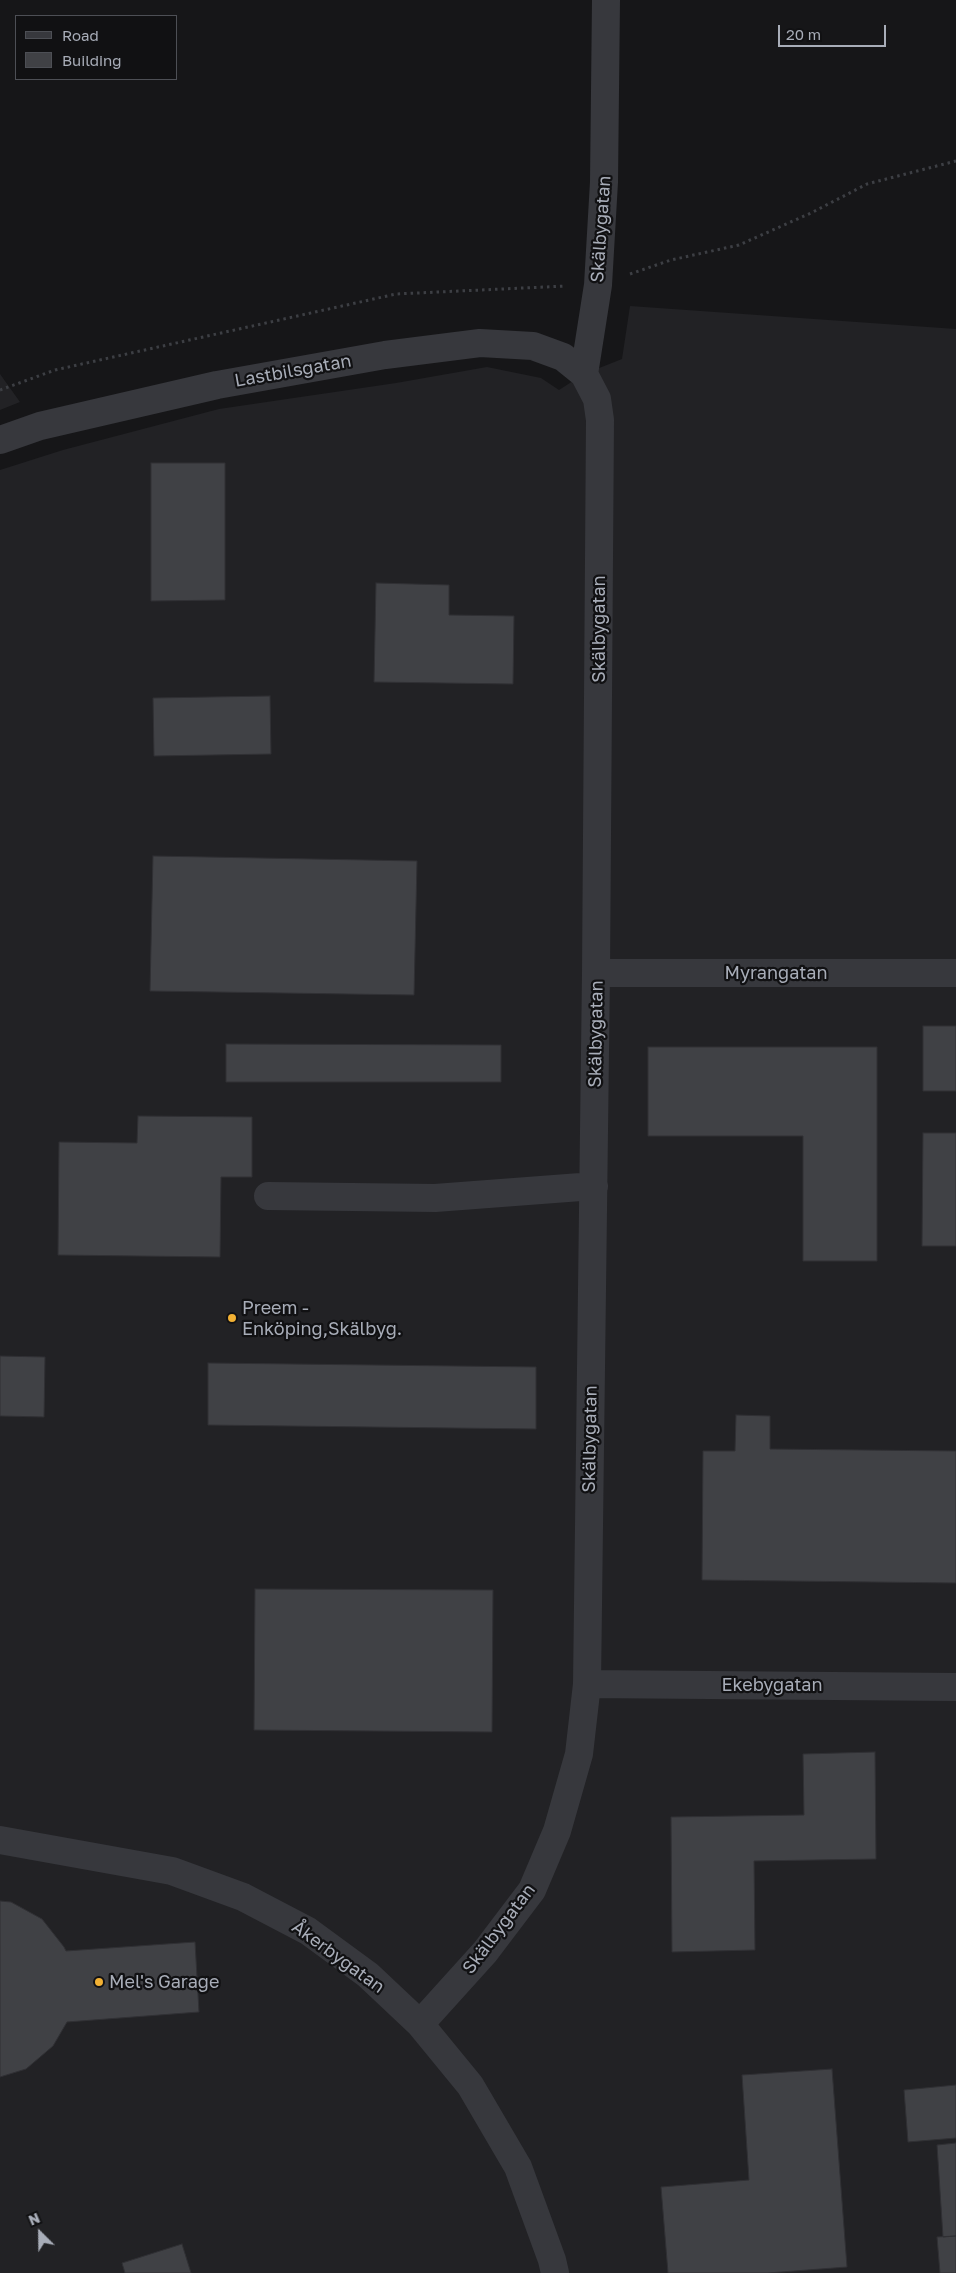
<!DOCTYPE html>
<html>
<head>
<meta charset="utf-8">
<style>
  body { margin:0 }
  #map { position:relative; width:956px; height:2273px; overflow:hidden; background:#161618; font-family:"Golos Text",sans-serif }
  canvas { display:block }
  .legend { position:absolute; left:15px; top:15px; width:162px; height:65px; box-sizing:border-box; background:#111113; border:1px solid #4d4f55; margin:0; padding:6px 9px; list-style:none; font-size:15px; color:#a8adb8 }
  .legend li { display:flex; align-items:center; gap:10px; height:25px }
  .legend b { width:25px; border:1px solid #4d4f55 }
  .north { position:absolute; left:15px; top:2208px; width:50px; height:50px; -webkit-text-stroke:4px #111113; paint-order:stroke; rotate:337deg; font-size:14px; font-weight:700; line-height:20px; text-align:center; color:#a8adb8 }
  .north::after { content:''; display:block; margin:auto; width:18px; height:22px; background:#a8adb8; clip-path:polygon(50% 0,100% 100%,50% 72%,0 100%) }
  .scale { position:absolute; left:778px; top:25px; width:108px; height:22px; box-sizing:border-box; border:2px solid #a8adb8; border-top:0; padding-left:6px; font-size:15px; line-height:18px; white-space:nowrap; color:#a8adb8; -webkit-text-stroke:4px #111113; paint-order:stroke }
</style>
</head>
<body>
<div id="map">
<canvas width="956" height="2273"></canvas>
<ul class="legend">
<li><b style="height:6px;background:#37383d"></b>Road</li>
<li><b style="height:14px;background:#404145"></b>Building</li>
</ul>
<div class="north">N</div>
<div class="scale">20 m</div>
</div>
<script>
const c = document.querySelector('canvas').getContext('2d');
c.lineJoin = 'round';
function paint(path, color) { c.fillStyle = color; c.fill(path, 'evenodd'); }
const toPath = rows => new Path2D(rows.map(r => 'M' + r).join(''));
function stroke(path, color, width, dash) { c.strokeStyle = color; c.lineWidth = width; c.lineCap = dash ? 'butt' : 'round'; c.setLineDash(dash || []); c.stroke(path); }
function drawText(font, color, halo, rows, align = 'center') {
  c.font = font + ' "Golos Text",sans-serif'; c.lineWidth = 4.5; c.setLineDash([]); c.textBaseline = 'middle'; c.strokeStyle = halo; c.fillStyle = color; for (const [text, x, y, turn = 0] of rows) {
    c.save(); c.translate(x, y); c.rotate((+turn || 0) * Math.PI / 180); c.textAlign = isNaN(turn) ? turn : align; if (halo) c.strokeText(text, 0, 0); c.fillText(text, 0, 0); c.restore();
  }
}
paint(toPath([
  [630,306,956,329,956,2273,0,2273,0,470,63,450,219,409,396,383,487,367,541,378,559,390,584,374,622,359],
  [0,374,20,402,0,410]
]), '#222225');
const building = toPath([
  [151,463,225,463,225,600,151,601,151,463],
  [376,583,449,585,449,615,514,616,513,684,374,682,376,583],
  [270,696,271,754,154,756,153,698,270,696],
  [153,856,417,861,414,995,150,991,153,856],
  [923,1026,956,1026,956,1091,923,1091,923,1026],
  [226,1044,501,1045,501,1082,226,1082,226,1044],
  [648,1047,877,1047,877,1261,803,1261,803,1136,648,1136,648,1047],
  [138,1116,252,1117,252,1177,221,1177,220,1257,58,1255,59,1142,137,1143,138,1116],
  [923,1133,956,1133,956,1246,922,1246,923,1133],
  [0,1356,45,1357,44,1417,0,1416,0,1356],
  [208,1363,536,1367,536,1429,208,1425,208,1363],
  [736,1415,770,1416,770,1449,956,1451,956,1583,702,1580,703,1451,735,1451,736,1415],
  [255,1589,493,1590,492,1732,254,1730,255,1589],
  [875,1752,876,1859,754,1861,755,1950,672,1952,671,1817,804,1815,803,1754,875,1752],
  [0,1901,11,1902,42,1919,64,1947,66,1951,195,1942,199,2012,67,2022,53,2046,26,2069,0,2077,0,1901],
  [832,2069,847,2267,768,2273,668,2273,661,2187,749,2180,742,2075,832,2069],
  [956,2085,956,2138,908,2142,904,2090,956,2085],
  [956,2143,956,2236,943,2237,937,2145,956,2143],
  [956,2236,956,2273,940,2273,937,2237,956,2236],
  [182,2244,191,2273,125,2273,122,2263,182,2244]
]);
paint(building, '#404145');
stroke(building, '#303034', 1);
stroke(toPath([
  [630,274,671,260,739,245,811,213,867,184,956,161],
  [0,390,55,370,396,294,566,286]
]), '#3d3f44', 3, [2.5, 4]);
stroke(toPath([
  [0,440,40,426,217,385,385,355,480,343,533,346,563,357,584,374],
  [596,973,956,973],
  [268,1196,435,1198,594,1186],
  [587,1684,956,1687],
  [0,1840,172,1871,243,1897,308,1931,368,1975,420,2024,470,2085,518,2167,552,2260,555,2273],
  [420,2024,485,1952,532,1890,557,1831,579,1754,587,1684,596,973,600,420,597,399,584,374,598,285,604,182,606,0]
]), '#37383d', 28);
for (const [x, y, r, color] of [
  [232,1318,5,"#f2b134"],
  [99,1982,5,"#f2b134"]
]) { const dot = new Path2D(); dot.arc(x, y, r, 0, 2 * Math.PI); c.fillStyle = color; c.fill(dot); stroke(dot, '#111113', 2); }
drawText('18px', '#a8adb8', '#111113', [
  ["Skälbygatan",601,229,-86],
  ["Lastbilsgatan",293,371,-10],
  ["Skälbygatan",599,629,-90],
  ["Myrangatan",776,973],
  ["Skälbygatan",596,1034,-89],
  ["Skälbygatan",590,1439,-89],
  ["Ekebygatan",772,1685],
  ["Skälbygatan",499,1929,-53],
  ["Åkerbygatan",338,1957,36]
]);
drawText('18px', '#a8adb8', '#111113', [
  ["Preem -",242,1308],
  ["Enköping,Skälbyg.",242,1329],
  ["Mel's Garage",109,1982]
], 'left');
</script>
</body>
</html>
